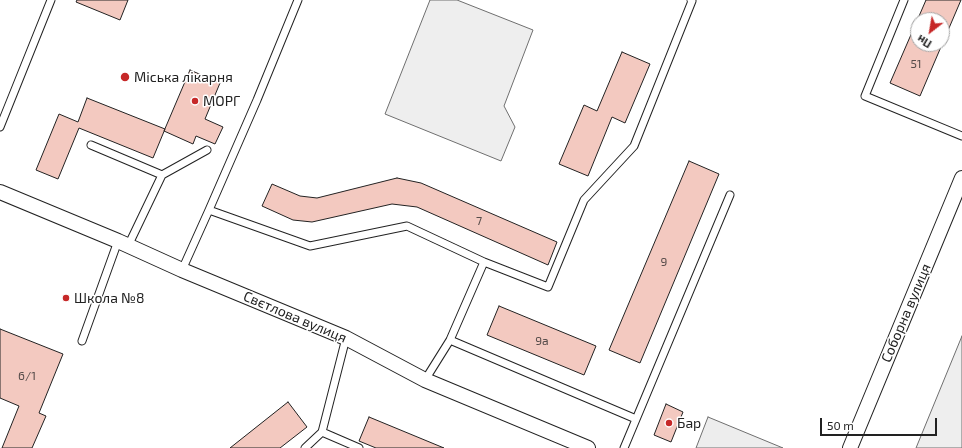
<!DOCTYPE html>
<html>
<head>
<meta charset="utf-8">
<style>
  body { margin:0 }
  #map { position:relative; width:962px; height:448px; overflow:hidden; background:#fff; font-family:"Exo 2",sans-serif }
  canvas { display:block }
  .north { position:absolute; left:910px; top:12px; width:40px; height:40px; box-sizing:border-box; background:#fff; border:1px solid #a7a7a7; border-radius:50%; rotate:211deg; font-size:11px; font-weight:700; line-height:16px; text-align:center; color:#222 }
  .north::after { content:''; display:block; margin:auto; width:14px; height:18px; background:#c62828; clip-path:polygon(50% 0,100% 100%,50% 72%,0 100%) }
  .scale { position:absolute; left:820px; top:418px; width:117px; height:18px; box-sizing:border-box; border:2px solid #222; border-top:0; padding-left:5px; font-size:12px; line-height:14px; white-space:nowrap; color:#222; -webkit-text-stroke:3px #fff; paint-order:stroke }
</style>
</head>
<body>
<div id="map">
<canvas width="962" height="448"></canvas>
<div class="north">Пн</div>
<div class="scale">50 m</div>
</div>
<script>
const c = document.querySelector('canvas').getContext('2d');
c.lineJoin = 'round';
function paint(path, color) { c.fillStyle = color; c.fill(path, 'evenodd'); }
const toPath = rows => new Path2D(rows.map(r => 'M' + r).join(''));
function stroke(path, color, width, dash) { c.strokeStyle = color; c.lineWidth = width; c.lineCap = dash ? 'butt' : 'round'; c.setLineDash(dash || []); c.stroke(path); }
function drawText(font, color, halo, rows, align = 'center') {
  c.font = font + ' "Exo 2",sans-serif'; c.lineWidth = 3; c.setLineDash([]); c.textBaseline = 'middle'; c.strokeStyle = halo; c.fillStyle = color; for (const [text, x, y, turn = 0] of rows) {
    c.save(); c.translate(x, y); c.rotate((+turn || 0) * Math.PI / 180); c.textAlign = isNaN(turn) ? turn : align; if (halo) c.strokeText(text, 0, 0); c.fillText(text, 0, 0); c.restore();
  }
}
const green = toPath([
  [430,0,457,0,533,30,504,106,515,127,501,161,385,114,430,0],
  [962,336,962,448,916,448,962,336]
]);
paint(green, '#eee');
stroke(green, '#6f6f6f', 1);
const parking = toPath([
  [708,417,783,448,696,448,708,417]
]);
paint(parking, '#ededed');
stroke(parking, '#6f6f6f', 1);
const building = toPath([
  [77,0,128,0,120,20,76,2,77,0],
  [926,0,961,0,920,96,890,83,926,0],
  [918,20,942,20,942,44,918,44,918,20],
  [622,52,650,64,625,123,612,117,588,176,559,164,584,105,597,111,622,52],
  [190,70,220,83,205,119,223,127,215,144,196,136,193,144,164,131,190,70],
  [87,98,165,129,153,158,79,128,58,179,36,170,59,114,78,122,87,98],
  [689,161,719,174,640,363,609,350,689,161],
  [397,178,421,183,557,242,548,265,417,207,392,204,312,222,293,220,262,206,272,184,300,196,317,198,397,178],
  [499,306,596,346,584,375,487,335,499,306],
  [0,329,63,354,39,413,46,416,32,448,2,448,19,406,0,398,0,329],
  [288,402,307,427,280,448,230,448,288,402],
  [666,404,683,412,671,442,654,435,666,404],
  [369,417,444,448,376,448,359,441,369,417]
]);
paint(building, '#f3c9c0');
stroke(building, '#222', 1);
const service = toPath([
  [904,0,865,96,962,136],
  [0,127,51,0],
  [91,145,162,175],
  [209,210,310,246,407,226,484,262,548,287,584,200,634,146,692,1,691,0],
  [128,246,162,175,207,150],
  [182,270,209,210,257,100,298,0],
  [450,340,636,419],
  [82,341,118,241],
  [425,380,450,340,484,262],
  [322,432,359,448],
  [305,448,322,432,346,338],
  [624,448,730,195]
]);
const minor = toPath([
  [0,192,118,241,182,270,346,338,425,380,588,448],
  [850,448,962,178]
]);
stroke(service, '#222', 9);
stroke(minor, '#222', 16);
stroke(service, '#fff', 7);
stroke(minor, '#fff', 14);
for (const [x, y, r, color] of [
  [125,77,5,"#c62828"],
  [195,101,4,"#c62828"],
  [66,298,4,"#c62828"],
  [669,423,4,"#c62828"]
]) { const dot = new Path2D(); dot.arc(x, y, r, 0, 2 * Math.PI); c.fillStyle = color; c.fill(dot); stroke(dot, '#fff', 1.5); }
drawText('12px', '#564c4a', null, [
  ["51",916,64],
  ["7",479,221],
  ["9",664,262],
  ["9а",542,341],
  ["6/1",27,376]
]);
drawText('14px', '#222', '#fff', [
  ["Міська лікарня",134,77],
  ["МОРГ",203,101],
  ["Школа №8",74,298],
  ["Бар",677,423]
], 'left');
drawText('14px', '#222', '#fff', [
  ["Соборна вулиця",906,313,-67],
  ["Свєтлова вулиця",295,317,23]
]);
</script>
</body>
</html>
